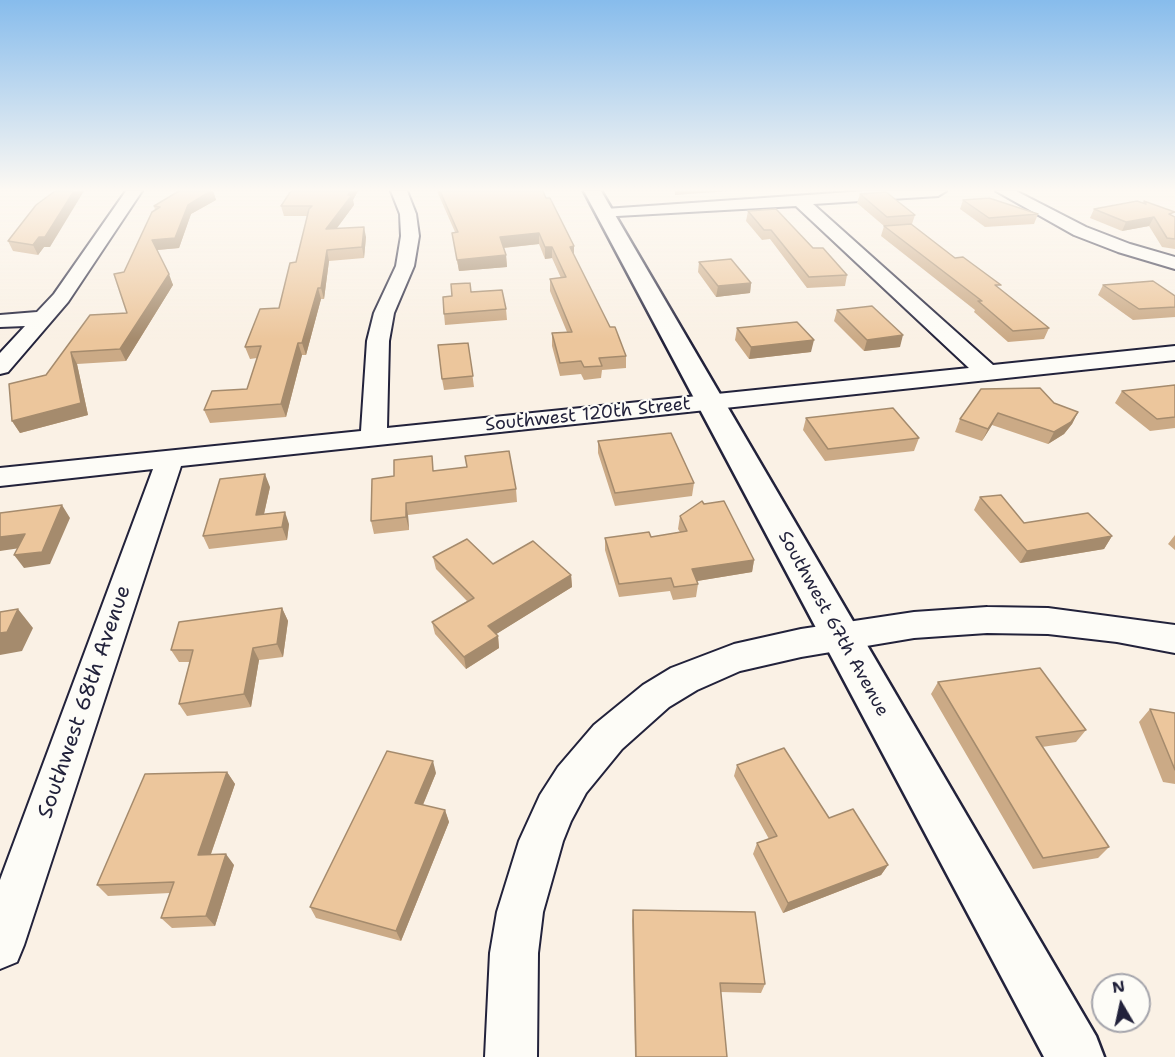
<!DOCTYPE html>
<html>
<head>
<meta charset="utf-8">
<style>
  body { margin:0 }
  #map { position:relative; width:1175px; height:1057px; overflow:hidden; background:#faf1e5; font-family:"Shantell Sans",sans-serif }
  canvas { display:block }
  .north { position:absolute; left:1091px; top:973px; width:60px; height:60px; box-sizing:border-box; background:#fdfcf7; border:2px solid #a5a5ac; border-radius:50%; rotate:351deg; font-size:16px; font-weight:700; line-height:24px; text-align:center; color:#22223b }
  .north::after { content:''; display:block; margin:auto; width:21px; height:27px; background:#22223b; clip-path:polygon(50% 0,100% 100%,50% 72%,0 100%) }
</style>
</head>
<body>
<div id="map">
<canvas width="1175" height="1057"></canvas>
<div class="north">N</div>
</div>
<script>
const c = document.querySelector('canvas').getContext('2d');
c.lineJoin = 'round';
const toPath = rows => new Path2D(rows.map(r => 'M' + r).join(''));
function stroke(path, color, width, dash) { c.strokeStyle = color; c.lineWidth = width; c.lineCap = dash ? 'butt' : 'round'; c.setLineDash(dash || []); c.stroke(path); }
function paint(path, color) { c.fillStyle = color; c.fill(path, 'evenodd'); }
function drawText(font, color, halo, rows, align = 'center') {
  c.font = font + ' "Shantell Sans",sans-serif'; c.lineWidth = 4.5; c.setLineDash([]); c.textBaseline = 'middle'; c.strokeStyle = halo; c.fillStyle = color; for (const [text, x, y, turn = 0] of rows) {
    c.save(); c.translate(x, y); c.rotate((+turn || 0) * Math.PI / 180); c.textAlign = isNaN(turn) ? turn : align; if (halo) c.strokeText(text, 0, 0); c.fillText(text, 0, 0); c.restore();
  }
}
const minor = toPath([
  [126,191,142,191,68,302,8,372,0,374,0,353,25,326,0,327,0,315,37,312,54,294,126,191],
  [391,191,407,191,416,214,419,236,414,266,394,313,389,341,387,428,969,368,796,206,599,217,597,214,605,209,865,191,946,191,938,196,813,204,993,365,1175,346,1175,360,181,466,24,945,17,962,0,969,0,880,153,469,0,486,0,468,361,431,367,341,374,313,396,266,401,236,400,214,391,191],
  [996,191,1016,191,1086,227,1130,244,1175,257,1175,269,1118,252,1074,235,996,191],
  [987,607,1048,608,1175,625,1175,653,1117,642,1048,634,987,633,914,638,801,657,740,671,697,690,669,707,622,749,586,793,571,821,563,841,543,912,538,953,537,1057,485,1057,490,953,497,912,519,841,540,795,558,767,594,725,643,685,671,668,734,644,801,629,914,612,987,607]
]);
const major = toPath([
  [584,191,601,191,1096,1036,1104,1057,1044,1057,584,191]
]);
stroke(minor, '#22223b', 4);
stroke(major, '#22223b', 5);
paint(minor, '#fdfcf7');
paint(major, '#fdfcf7');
paint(toPath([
  [179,191,213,191,216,200,191,214,179,248,157,250,173,285,126,361,77,364,88,415,20,433,12,421,90,315,127,313,124,272,155,210,154,206],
  [291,191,358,191,353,200,354,205,337,228,366,237,364,258,329,261,324,299,321,299,306,355,302,355,286,417,210,423,204,410,247,389,257,358,250,359,245,347,279,308,296,262,307,216,284,216,281,206],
  [437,191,500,191,546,198,574,246,574,256,610,327,626,356,626,368,602,370,601,378,584,380,581,374,560,376,552,346,552,333,567,332,550,291,550,279,561,278,552,258,545,259,539,244,504,248,506,255,507,267,459,271,452,233,455,232],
  [860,194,915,215,912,224,911,224,955,258,999,288,1049,328,1044,339,1008,342,974,312,975,310,881,236,884,226,857,203],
  [963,200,1038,214,1034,224,985,227,960,209],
  [1144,201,1175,217,1175,249,1162,247,1149,226,1122,231,1090,218,1094,209,1143,203],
  [748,211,813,248,847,275,845,286,807,288,770,239,762,240,746,221],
  [8,241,50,247,44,247,38,255,13,251],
  [699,262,751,283,750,293,716,297,698,272],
  [1103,285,1175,296,1175,317,1133,320,1098,295],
  [471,292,506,309,507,320,445,325,444,314,452,296],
  [837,310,900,347,864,351,834,321],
  [737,328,811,352,749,359,735,340],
  [468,343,474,387,444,390,442,379],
  [1175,385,1175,428,1150,431,1115,403,1122,391],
  [1054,403,1078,412,1072,424,1064,434,1048,444,992,425,982,441,955,432,960,419],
  [806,418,919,438,914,451,825,461,803,430],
  [598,441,694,483,692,496,615,506,598,453],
  [434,471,516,489,517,502,408,515,409,530,374,534,371,521],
  [270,487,264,514,289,524,287,540,209,549,203,536],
  [980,497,1024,523,1112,536,1104,549,1020,563,974,510],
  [704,504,754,560,752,572,697,581,698,584,696,597,673,600,670,591,619,597,605,550,605,538,651,537,680,532,678,529,680,516],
  [1175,535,1175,550,1168,544],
  [433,557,493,564,571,575,572,587,496,634,498,636,499,648,466,669,435,634,432,622,467,601,436,569],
  [282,608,288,621,283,657,259,660,251,707,187,716,179,704,190,662,179,662,171,650],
  [938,682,1086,730,1076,742,1042,747,1109,847,1098,858,1033,869,931,694],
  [1150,709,1175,713,1175,784,1163,782,1139,722],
  [737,765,829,818,888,865,881,875,783,913,753,854,757,843,769,839,734,776],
  [227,772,235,784,211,854,234,865,215,926,172,928,161,918,170,893,108,896,97,885],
  [436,773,423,805,445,810,449,822,401,941,316,918,310,907],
  [633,910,765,984,761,993,720,992,727,1057,635,1057,632,920]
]), '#cbaa86');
paint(toPath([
  [74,191,84,191,50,247,44,247,38,255,33,245],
  [211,191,213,191,216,200,191,214,179,248,157,250,152,240,188,205],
  [350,191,358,191,353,200,354,205,328,240,326,229],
  [675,191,728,191,675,195],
  [1154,217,1149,226,1122,231,1126,222],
  [364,227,366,237,364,258,362,247],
  [539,233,539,244,501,248,500,237],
  [574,246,574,258,570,247],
  [545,247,552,247,552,258,545,259],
  [327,250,329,261,324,299,321,288],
  [506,255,507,267,459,271,457,260],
  [169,274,173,285,126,361,120,349],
  [751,283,750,293,716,297,718,286],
  [318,288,321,299,306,355,302,343],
  [903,335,900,347,864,351,867,340],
  [814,340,811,352,749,359,751,347],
  [298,343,302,355,286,417,281,404],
  [71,352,77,364,88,415,20,433,12,421],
  [1078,412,1072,424,1064,434,1048,444,1054,432],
  [998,413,992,425,982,441,988,429],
  [265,474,270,487,261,527,256,515],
  [406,503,408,515,409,530,406,517],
  [62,505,70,518,50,564,24,568,14,555],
  [285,512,289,524,287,540,282,527],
  [25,534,34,546,0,551,0,537],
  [1112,536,1104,549,1020,563,1027,551],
  [754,560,752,572,691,582,692,569],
  [571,575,572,587,490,638,488,626],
  [282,608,288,621,283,657,277,644],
  [18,609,33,628,22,651,0,655,0,633],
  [498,636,499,648,466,669,464,657],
  [253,648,259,660,251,707,244,694],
  [433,761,436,773,419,814,415,803],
  [227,772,235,784,207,865,198,855],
  [445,810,449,822,401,941,396,931],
  [226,854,234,865,215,926,206,916],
  [888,865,881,875,783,913,788,903]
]), '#a58b6d');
const building = toPath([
  [55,191,74,191,45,237,39,237,33,245,8,241,36,205,55,191],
  [179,191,211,191,188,205,175,238,152,240,169,274,120,349,71,352,81,403,12,421,9,384,46,375,90,315,127,313,114,274,124,272,152,212,160,207,154,206,179,191],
  [291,191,350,191,348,195,352,195,326,229,364,227,362,247,327,250,321,288,318,288,302,343,298,343,281,404,204,410,212,391,247,389,261,346,245,347,260,309,279,308,290,263,296,262,309,209,312,206,281,206,291,191],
  [440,191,543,191,546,198,550,198,574,246,570,247,610,327,615,327,626,356,599,358,602,366,584,367,581,361,560,363,552,333,572,332,550,279,566,277,552,247,545,247,539,233,500,237,506,255,457,260,452,233,458,232,440,191],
  [886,192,915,215,887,217,860,194,886,192],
  [989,198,1038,214,989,218,963,200,989,198],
  [1137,201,1146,204,1144,201,1175,212,1169,214,1175,217,1175,239,1167,238,1154,217,1126,222,1094,209,1137,201],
  [776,209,813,248,823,248,847,275,809,277,771,230,764,230,748,211,776,209],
  [911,224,955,258,963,257,1001,285,995,285,1049,328,1013,331,978,301,982,301,884,226,911,224],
  [731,259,751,283,718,286,699,262,731,259],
  [1153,281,1175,296,1175,307,1139,309,1103,285,1153,281],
  [470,283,471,292,502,290,506,309,444,314,443,297,452,296,451,284,470,283],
  [872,306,903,335,867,340,837,310,872,306],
  [797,322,814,340,751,347,737,328,797,322],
  [468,343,473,376,442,379,438,345,468,343],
  [1175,385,1175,417,1157,419,1122,391,1175,385],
  [1040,388,1054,403,1078,412,1071,422,1054,432,998,413,988,429,960,419,981,389,1040,388],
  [893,408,919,438,828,449,806,418,893,408],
  [671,433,694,483,615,493,598,441,671,433],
  [509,451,516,489,406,503,406,517,371,521,372,479,394,476,394,460,432,456,433,471,467,467,465,456,509,451],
  [265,474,256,515,285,512,282,527,203,536,220,479,265,474],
  [1001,495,1024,523,1088,513,1112,536,1027,551,980,497,1001,495],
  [702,501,704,504,724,501,754,560,692,569,698,584,674,587,671,578,619,584,605,538,649,532,651,537,687,531,680,516,702,501],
  [62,505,42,552,14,555,25,534,0,537,0,513,62,505],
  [467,539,493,564,533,541,571,575,488,626,498,636,464,657,432,622,474,598,433,557,467,539],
  [282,608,277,644,253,648,244,694,179,704,193,650,171,650,179,622,282,608],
  [18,609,7,632,0,633,0,612,18,609],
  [1040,668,1086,730,1036,737,1109,847,1043,858,938,682,1040,668],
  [1150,709,1175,713,1175,770,1150,709],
  [784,748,829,818,853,809,888,865,788,903,757,843,777,836,737,765,784,748],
  [387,751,433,761,415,803,445,810,396,931,310,907,387,751],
  [227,772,198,855,226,854,206,916,161,918,174,882,97,885,145,774,227,772],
  [633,910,755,912,765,984,720,983,727,1057,636,1057,633,910]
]);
paint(building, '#ecc69c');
stroke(building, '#a58b6d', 1.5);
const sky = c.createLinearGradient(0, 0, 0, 339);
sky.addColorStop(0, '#87bcec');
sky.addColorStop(0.56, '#fdf9f3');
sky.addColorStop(1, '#fdf9f300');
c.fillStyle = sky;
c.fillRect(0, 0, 1175, 339);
drawText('18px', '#22223b', '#fdfcf7', [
  ["Southwest 120th Street",588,415,-6],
  ["Southwest 67th Avenue",833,624,61]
]);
drawText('21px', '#22223b', '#fdfcf7', [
  ["Southwest 68th Avenue",85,702,-71]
]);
</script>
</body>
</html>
